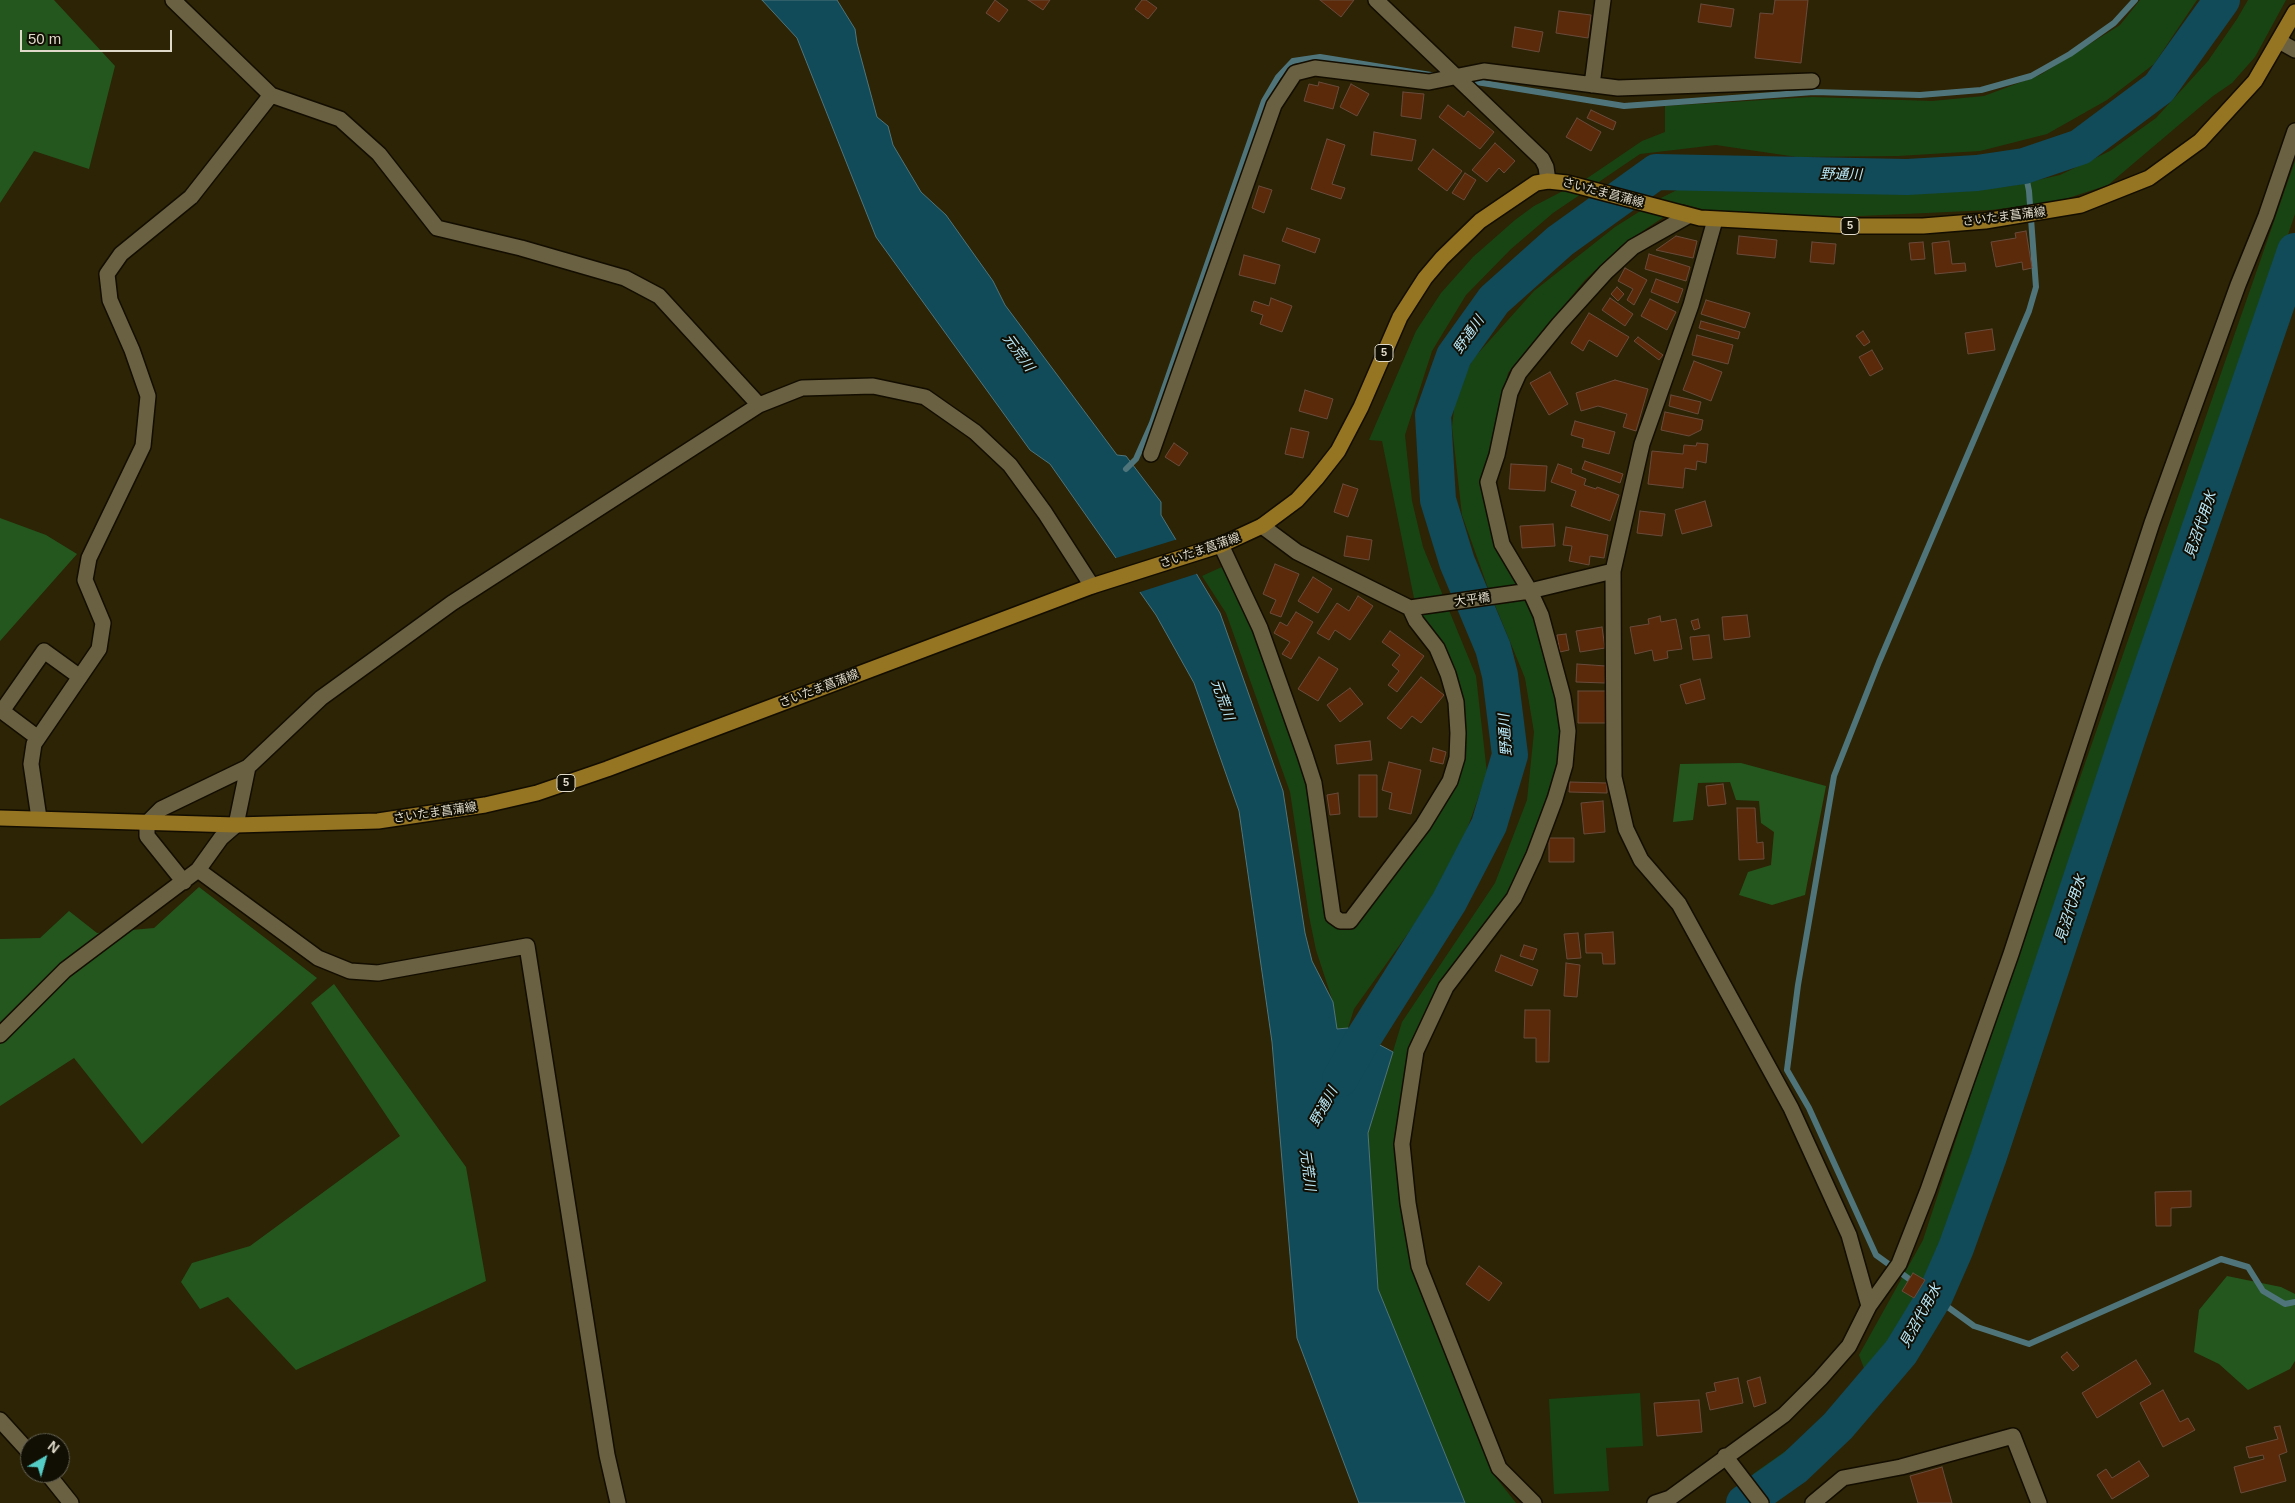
<!DOCTYPE html>
<html>
<head>
<meta charset="utf-8">
<style>
  body { margin:0 }
  #map { position:relative; width:2295px; height:1503px; overflow:hidden; background:#2c2405; font-family:Arial,sans-serif }
  canvas { display:block }
  .north { position:absolute; left:20px; top:1433px; width:50px; height:50px; box-sizing:border-box; background:#110e03; border:1px solid #636052; border-radius:50%; rotate:38deg; font-size:14px; font-weight:700; line-height:20px; text-align:center; color:#dfdac9 }
  .north::after { content:''; display:block; margin:auto; width:18px; height:22px; background:#54cdc7; clip-path:polygon(50% 0,100% 100%,50% 72%,0 100%) }
  .scale { position:absolute; left:20px; top:30px; width:152px; height:22px; box-sizing:border-box; border:2px solid #dfdac9; border-top:0; padding-left:6px; font-size:15px; line-height:18px; white-space:nowrap; color:#dfdac9; -webkit-text-stroke:4px #110e03; paint-order:stroke }
</style>
</head>
<body>
<div id="map">
<canvas width="2295" height="1503"></canvas>
<div class="north">N</div>
<div class="scale">50 m</div>
</div>
<script>
const c = document.querySelector('canvas').getContext('2d');
c.lineJoin = 'round';
function paint(path, color) { c.fillStyle = color; c.fill(path, 'evenodd'); }
const toPath = rows => new Path2D(rows.map(r => 'M' + r).join(''));
function stroke(path, color, width, dash) { c.strokeStyle = color; c.lineWidth = width; c.lineCap = dash ? 'butt' : 'round'; c.setLineDash(dash || []); c.stroke(path); }
function drawText(font, color, halo, rows, align = 'center') {
  c.font = font + ' Arial,"Noto Sans JP",sans-serif'; c.lineWidth = 4; c.setLineDash([]); c.textBaseline = 'middle'; c.strokeStyle = halo; c.fillStyle = color; for (const [text, x, y, turn = 0] of rows) {
    c.save(); c.translate(x, y); c.rotate((+turn || 0) * Math.PI / 180); c.textAlign = isNaN(turn) ? turn : align; if (halo) c.strokeText(text, 0, 0); c.fillText(text, 0, 0); c.restore();
  }
}
paint(toPath([
  [2140,0,2197,0,2154,64,2107,100,2047,134,1980,151,1898,156,1797,157,1716,145,1640,154,1553,213,1511,249,1466,295,1432,351,1405,435,1412,501,1423,547,1476,676,1487,773,1466,832,1436,894,1354,1009,1348,1028,1337,1029,1333,1002,1316,950,1309,916,1290,792,1226,613,1202,576,1224,566,1264,658,1307,778,1342,927,1461,765,1466,727,1460,692,1447,654,1431,626,1422,618,1414,598,1382,441,1369,440,1416,331,1441,293,1473,257,1515,220,1534,206,1586,179,1642,141,1665,132,1665,106,1812,97,1932,101,1984,96,2040,75,2120,25],
  [2248,0,2286,0,2255,57,2232,83,2213,96,2108,185,2056,202,1991,210,1839,217,1705,210,1683,204,1622,245,1585,280,1508,373,1482,489,1496,544,1532,600,1562,718,1555,782,1508,895,1441,984,1410,1043,1394,1147,1413,1263,1494,1475,1516,1503,1465,1503,1378,1290,1368,1133,1402,1022,1495,883,1527,800,1534,732,1525,678,1488,588,1462,515,1452,427,1456,391,1473,359,1534,291,1615,227,1661,198,1679,189,1706,188,1931,192,2011,186,2060,175,2110,151,2156,118,2208,61,2237,19],
  [2295,161,2295,214,2002,1077,1933,1276,1902,1329,1838,1415,1759,1481,1753,1474,1801,1440,1865,1371,1859,1355,1923,1240,1991,1033],
  [1640,1393,1643,1446,1606,1448,1609,1491,1554,1494,1549,1399]
]), '#184414');
paint(toPath([
  [0,0,54,0,115,66,89,169,34,151,0,203],
  [0,518,46,535,77,554,0,641],
  [1741,763,1826,786,1805,895,1772,905,1739,895,1748,872,1771,865,1774,832,1761,823,1759,801,1736,800,1730,782,1698,783,1693,820,1673,822,1680,764],
  [199,887,317,978,142,1144,74,1058,0,1106,0,939,40,938,69,911,97,933,154,928],
  [334,984,466,1167,486,1281,296,1370,228,1297,200,1309,181,1282,192,1263,250,1246,400,1136,311,1003],
  [2227,1276,2281,1287,2295,1294,2295,1361,2290,1369,2248,1390,2219,1364,2194,1352,2199,1310]
]), '#23571e');
const water = toPath([
  [762,0,837,0,855,29,857,43,877,117,888,126,893,145,921,192,946,215,993,281,1005,305,1117,455,1126,456,1161,502,1161,515,1220,613,1283,791,1305,933,1312,961,1333,1002,1337,1029,1348,1028,1393,1052,1368,1133,1378,1289,1465,1503,1359,1503,1297,1338,1272,1042,1239,811,1194,683,1156,615,1050,464,1030,450,876,237,797,38,762,0]
]);
paint(water, '#114a59');
stroke(water, '#4f757b', 1);
paint(toPath([
  [1178,539,1199,573,1137,593,1113,559]
]), '#2c2405');
stroke(toPath([
  [1464,80,1624,106,1814,92,1920,95,1981,90,2031,76,2070,54,2114,23,2135,0],
  [2024,166,2029,191,2036,287,2029,311,1879,662,1834,776,1798,985,1787,1070,1809,1108,1876,1255,1974,1326,2029,1344,2221,1259,2248,1267,2263,1291,2285,1304,2295,1302],
  [1126,469,1136,459,1152,423,1264,101,1278,77,1293,61,1320,57,1437,76]
]), '#4f757b', 6);
stroke(toPath([
  [1340,1079,1364,1037,1449,902,1489,825,1510,755,1500,675,1493,648,1457,562,1438,500,1433,415,1454,356,1494,300,1560,241,1656,172,1907,177,1977,173,2024,166,2080,147,2159,88,2222,0],
  [1744,1503,1795,1467,1838,1426,1901,1352,1935,1296,1956,1248,1988,1159,2130,731,2295,251]
]), '#114a59', 36);
const building = toPath([
  [995,0,1008,10,999,22,986,13,995,0],
  [1028,0,1050,0,1043,10,1028,0],
  [1142,0,1146,0,1157,8,1148,19,1135,9,1142,0],
  [1320,0,1354,0,1341,17,1320,0],
  [1775,0,1808,0,1801,63,1755,58,1760,13,1773,14,1775,0],
  [1701,4,1734,9,1731,27,1698,22,1701,4],
  [1559,11,1591,15,1588,38,1556,33,1559,11],
  [1515,27,1543,32,1539,52,1512,47,1515,27],
  [1319,82,1339,87,1333,109,1304,101,1309,84,1318,86,1319,82],
  [1351,84,1369,94,1357,116,1340,107,1351,84],
  [1403,92,1424,94,1421,119,1401,116,1403,92],
  [1448,105,1464,117,1468,111,1494,132,1480,149,1439,117,1448,105],
  [1591,110,1616,122,1613,130,1587,118,1591,110],
  [1577,118,1601,132,1591,151,1566,137,1577,118],
  [1374,132,1416,140,1412,161,1371,155,1374,132],
  [1327,139,1345,145,1332,184,1345,188,1341,199,1311,189,1327,139],
  [1495,143,1515,161,1504,173,1499,168,1487,182,1472,170,1495,143],
  [1433,149,1462,171,1447,191,1418,169,1433,149],
  [1465,173,1476,180,1464,200,1452,193,1465,173],
  [1259,186,1272,190,1264,213,1252,208,1259,186],
  [1287,228,1320,239,1315,253,1282,241,1287,228],
  [2026,231,2032,268,2023,270,2022,262,1996,267,1991,242,2016,238,2015,233,2026,231],
  [1676,236,1697,241,1693,258,1656,250,1676,236],
  [1739,236,1777,240,1775,258,1737,254,1739,236],
  [1949,241,1952,264,1965,263,1966,271,1935,274,1932,243,1949,241],
  [1812,242,1836,244,1834,264,1810,262,1812,242],
  [1923,242,1925,259,1911,260,1909,243,1923,242],
  [1649,254,1690,267,1686,281,1645,269,1649,254],
  [1244,255,1280,265,1275,284,1239,275,1244,255],
  [1625,268,1647,280,1634,305,1627,300,1633,289,1618,281,1625,268],
  [1656,279,1683,289,1678,303,1651,292,1656,279],
  [1617,287,1624,294,1618,301,1611,294,1617,287],
  [1271,298,1292,306,1282,332,1260,324,1263,315,1251,311,1254,301,1269,306,1271,298],
  [1610,298,1633,314,1625,326,1602,310,1610,298],
  [1650,299,1676,312,1667,330,1641,316,1650,299],
  [1706,300,1750,313,1745,328,1701,314,1706,300],
  [1589,313,1629,337,1617,357,1589,340,1583,351,1571,343,1589,313],
  [1701,321,1740,332,1738,339,1699,328,1701,321],
  [1992,329,1995,350,1968,354,1965,333,1992,329],
  [1863,331,1870,342,1864,346,1856,336,1863,331],
  [1697,335,1733,345,1728,364,1692,355,1697,335],
  [1638,337,1663,355,1659,360,1634,341,1638,337],
  [1872,350,1883,369,1870,376,1859,357,1872,350],
  [1694,361,1722,372,1711,401,1683,390,1694,361],
  [1550,372,1568,404,1549,415,1530,383,1550,372],
  [1615,380,1648,389,1636,431,1623,427,1627,414,1598,406,1581,411,1576,393,1615,380],
  [1305,390,1333,399,1327,419,1299,411,1305,390],
  [1671,395,1701,402,1698,414,1669,406,1671,395],
  [1665,412,1703,420,1701,430,1689,436,1661,430,1665,412],
  [1575,421,1615,432,1609,454,1582,447,1584,439,1571,435,1575,421],
  [1291,428,1309,432,1303,458,1285,454,1291,428],
  [1174,443,1188,453,1179,466,1165,457,1174,443],
  [1697,443,1708,444,1706,463,1697,461,1696,470,1685,468,1683,488,1648,484,1652,451,1683,454,1684,445,1696,446,1697,443],
  [1585,461,1623,474,1620,483,1582,469,1585,461],
  [1511,464,1547,466,1545,491,1509,489,1511,464],
  [1558,464,1572,469,1571,473,1586,479,1584,485,1596,489,1597,487,1619,495,1610,521,1571,506,1576,491,1551,482,1558,464],
  [1343,484,1358,489,1348,517,1334,512,1343,484],
  [1705,501,1712,526,1682,534,1675,510,1705,501],
  [1640,511,1665,514,1662,536,1637,533,1640,511],
  [1553,524,1555,546,1522,548,1520,526,1553,524],
  [1566,527,1608,535,1604,558,1590,556,1589,565,1569,561,1572,546,1563,545,1566,527],
  [1347,536,1372,540,1369,560,1344,556,1347,536],
  [1275,564,1299,574,1281,617,1270,613,1276,600,1263,594,1275,564],
  [1313,577,1332,589,1318,613,1298,601,1313,577],
  [1358,596,1373,606,1350,640,1335,630,1329,640,1317,633,1337,603,1349,611,1358,596],
  [1296,612,1313,622,1291,659,1282,654,1290,642,1274,633,1280,622,1287,626,1296,612],
  [1747,615,1750,637,1724,640,1722,617,1747,615],
  [1660,616,1661,622,1676,619,1682,649,1667,651,1668,658,1654,661,1652,650,1635,654,1630,627,1649,624,1648,619,1660,616],
  [1698,619,1700,628,1694,630,1691,621,1698,619],
  [1602,627,1605,648,1580,652,1576,631,1602,627],
  [1390,631,1424,656,1397,692,1388,685,1399,671,1392,665,1400,655,1382,642,1390,631],
  [1566,634,1569,650,1560,652,1557,635,1566,634],
  [1709,635,1712,658,1693,660,1690,637,1709,635],
  [1319,657,1338,669,1318,701,1298,689,1319,657],
  [1577,664,1606,666,1605,683,1576,682,1577,664],
  [1421,677,1444,695,1421,723,1412,716,1401,729,1387,718,1421,677],
  [1700,679,1705,699,1686,704,1680,685,1700,679],
  [1350,688,1363,704,1340,722,1327,705,1350,688],
  [1578,691,1606,691,1606,723,1578,723,1578,691],
  [1370,741,1372,760,1337,764,1335,745,1370,741],
  [1433,748,1446,752,1443,764,1430,761,1433,748],
  [1389,762,1421,770,1411,814,1389,809,1392,793,1382,790,1389,762],
  [1359,775,1377,775,1377,817,1359,817,1359,775],
  [1570,782,1607,783,1607,793,1569,792,1570,782],
  [1723,784,1726,804,1708,806,1706,786,1723,784],
  [1338,793,1340,814,1330,815,1327,795,1338,793],
  [1603,801,1605,832,1584,834,1581,803,1603,801],
  [1737,808,1755,808,1757,843,1763,842,1764,859,1739,860,1737,808],
  [1549,838,1574,838,1574,862,1549,862,1549,838],
  [1613,932,1615,964,1603,964,1602,953,1586,953,1585,934,1613,932],
  [1578,933,1581,958,1567,959,1564,934,1578,933],
  [1524,945,1537,949,1533,960,1520,956,1524,945],
  [1501,955,1538,970,1532,986,1495,971,1501,955],
  [1566,963,1580,965,1577,997,1564,996,1566,963],
  [1525,1010,1550,1010,1549,1062,1536,1062,1536,1038,1524,1038,1525,1010],
  [2191,1191,2191,1207,2171,1208,2171,1226,2156,1226,2155,1192,2191,1191],
  [1479,1266,1502,1283,1489,1301,1466,1284,1479,1266],
  [1913,1273,1925,1280,1914,1298,1902,1291,1913,1273],
  [2067,1352,2079,1366,2073,1371,2061,1357,2067,1352],
  [2136,1360,2151,1384,2097,1418,2082,1393,2136,1360],
  [1760,1377,1766,1403,1754,1407,1747,1381,1760,1377],
  [1738,1378,1743,1403,1710,1410,1706,1393,1716,1391,1714,1383,1738,1378],
  [2163,1390,2180,1422,2188,1418,2195,1430,2163,1447,2140,1403,2163,1390],
  [1699,1400,1702,1432,1657,1436,1654,1403,1699,1400],
  [2280,1426,2287,1452,2279,1455,2286,1481,2241,1493,2234,1467,2264,1459,2263,1455,2249,1458,2246,1447,2278,1439,2274,1427,2280,1426],
  [2139,1461,2149,1476,2112,1499,2097,1475,2106,1469,2112,1478,2139,1461],
  [1942,1467,1952,1503,1918,1503,1910,1476,1942,1467]
]);
paint(building, '#5b2a0b');
stroke(building, '#694b3b', 1);
const minor = toPath([
  [173,0,271,95,340,119,379,154,437,228,521,248,625,278,659,296,759,405],
  [1376,0,1542,159,1546,167,1548,181],
  [2279,41,2295,50],
  [1592,85,1603,0],
  [1715,220,1691,305,1642,444,1613,571,1614,777,1626,829,1641,860,1679,904,1791,1108,1849,1235,1869,1306],
  [1151,454,1274,105,1295,73,1315,68,1429,82,1484,71,1618,88,1812,81],
  [1262,526,1297,552,1410,608,1530,591,1613,571],
  [1221,545,1260,628,1305,755,1314,783,1333,916,1340,921,1350,921,1423,825,1450,781,1457,758,1458,733,1456,702,1448,674,1437,648,1416,621,1410,608],
  [38,738,2,711,44,651,80,677],
  [39,818,31,764,34,744,99,649,103,623,85,580,89,558,143,446,148,396,132,350,110,300,107,274,121,254,191,197,271,95],
  [198,870,318,958,350,971,378,973,527,946,607,1455,618,1503],
  [184,882,147,836,147,823,161,809,248,767,321,698,452,603,759,405,802,388,873,386,925,397,975,432,1010,465,1045,513,1092,586],
  [0,1035,65,970,198,870,221,838,236,825,248,767],
  [0,1420,30,1453],
  [1725,1456,1761,1503],
  [47,1473,71,1503],
  [1534,1503,1499,1468,1419,1266,1408,1203,1402,1144,1416,1051,1446,987,1514,898,1534,855,1555,799,1565,765,1568,731,1563,697,1541,615,1530,591,1502,544,1488,482,1497,455,1510,393,1519,373,1559,324,1606,272,1633,247,1688,216],
  [1655,1503,1670,1498,1784,1415,1820,1379,1849,1346,1869,1306,1899,1264,1928,1190,2011,954,2152,523,2238,285,2266,216,2295,131],
  [1813,1503,1843,1478,1901,1467,2013,1436,2039,1503]
]);
const major = toPath([
  [0,818,236,825,378,821,485,805,537,793,607,769,1092,586,1221,545,1262,526,1297,500,1316,479,1338,451,1361,407,1400,317,1425,278,1442,258,1480,221,1536,183,1548,181,1567,183,1700,218,1851,226,1923,226,1985,221,2081,205,2149,178,2200,141,2255,81,2295,12]
]);
stroke(minor, '#130d00', 18);
stroke(major, '#130d00', 18);
stroke(minor, '#6a6142', 15);
stroke(major, '#957422', 15);
for (const [x, y, w] of [
  [1850,226,18],
  [1384,353,18],
  [566,783,18]
]) { const box = new Path2D(); box.roundRect(x - w / 2, y - 8.5, w, 17, 4); c.fillStyle = '#110e03'; c.fill(box); stroke(box, '#dfdac9', 1); }
drawText('bold 11px', '#dfdac9', null, [
  ["5",1850,226],
  ["5",1384,353],
  ["5",566,783]
]);
drawText('12px', '#dfdac9', '#110e03', [
  ["さいたま菖蒲線",1603,193,15],
  ["さいたま菖蒲線",2004,217,-7],
  ["さいたま菖蒲線",1200,551,-19],
  ["大平橋",1472,600,-8],
  ["さいたま菖蒲線",819,689,-21],
  ["さいたま菖蒲線",435,813,-8]
]);
drawText('italic 14px', '#b9e9f9', '#110e03', [
  ["野通川",1841,175,1],
  ["野通川",1469,335,-55],
  ["元荒川",1018,353,54],
  ["見沼代用水",2201,525,-71],
  ["元荒川",1222,700,70],
  ["野通川",1506,735,-94],
  ["見沼代用水",2071,909,-72],
  ["野通川",1324,1107,-61],
  ["元荒川",1307,1170,82],
  ["見沼代用水",1921,1316,-61]
]);
</script>
</body>
</html>
